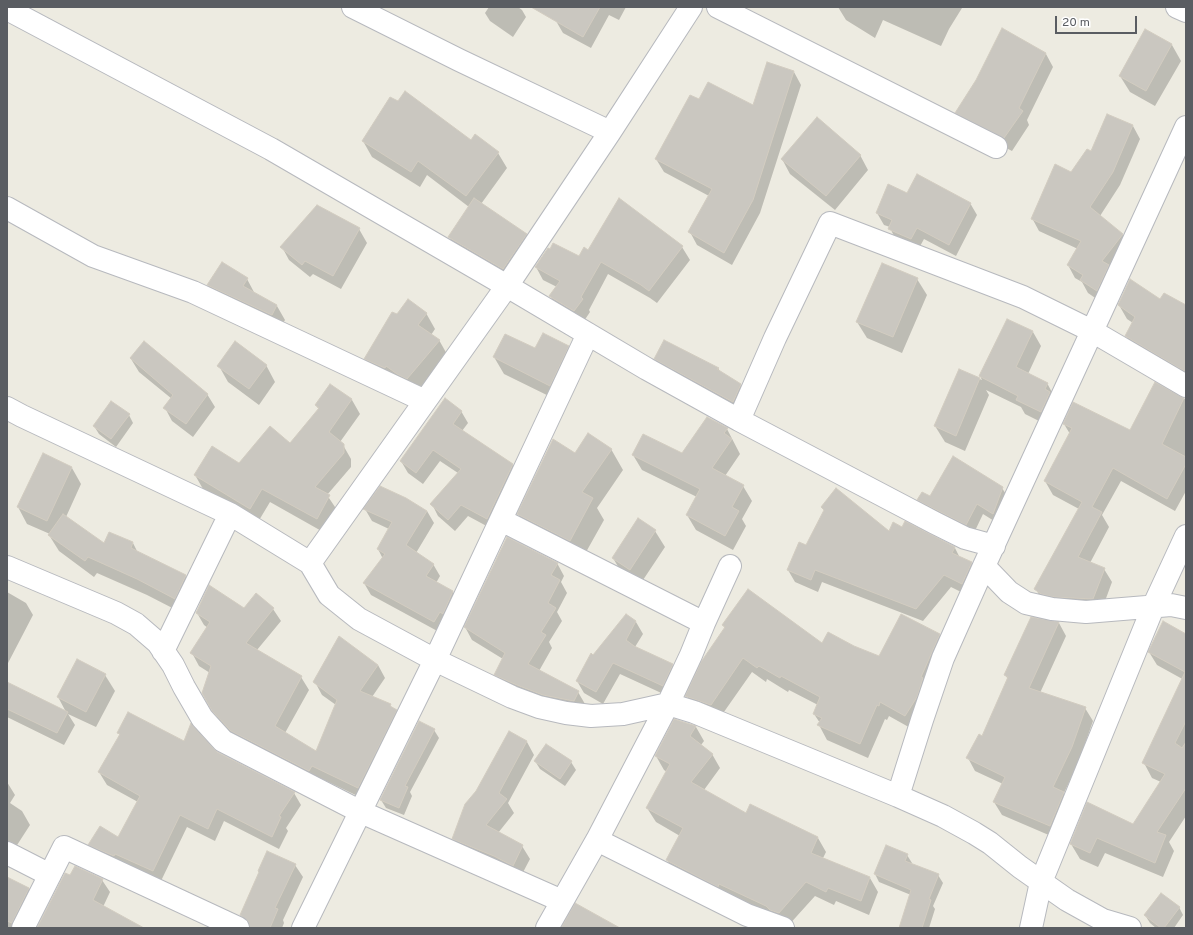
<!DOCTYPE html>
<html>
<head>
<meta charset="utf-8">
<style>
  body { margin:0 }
  #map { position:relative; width:1193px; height:935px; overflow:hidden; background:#edebe1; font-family:Overpass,sans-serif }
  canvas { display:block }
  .frame { position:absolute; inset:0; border:8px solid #5a5d62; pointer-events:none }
  .scale { position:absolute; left:1055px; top:16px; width:82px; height:18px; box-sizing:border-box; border:2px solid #5a5d62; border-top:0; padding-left:5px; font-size:12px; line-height:14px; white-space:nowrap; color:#5a5d62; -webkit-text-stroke:3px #fff; paint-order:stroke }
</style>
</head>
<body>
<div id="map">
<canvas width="1193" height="935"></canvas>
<div class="frame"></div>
<div class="scale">20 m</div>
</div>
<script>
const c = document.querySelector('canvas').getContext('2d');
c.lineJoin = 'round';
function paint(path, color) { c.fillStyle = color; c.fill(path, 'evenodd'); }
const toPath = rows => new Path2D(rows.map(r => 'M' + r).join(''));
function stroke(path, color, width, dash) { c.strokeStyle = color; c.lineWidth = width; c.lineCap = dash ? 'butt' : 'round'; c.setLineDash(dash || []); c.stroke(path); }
paint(toPath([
  [489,7,518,7,522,10,526,17,513,37,490,21,485,13],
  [564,7,626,7,619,20,609,15,591,48,563,33,556,21],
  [838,7,961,7,962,8,949,29,941,46,883,20,875,38,846,20],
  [1002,29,1046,54,1053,67,1027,120,1029,125,1012,151,964,126,956,113,977,80],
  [1145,31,1172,45,1181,61,1155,106,1130,92,1120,76],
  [767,63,794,72,801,85,760,213,732,265,697,245,690,232,709,196,664,172,656,159,700,101,754,106],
  [1107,115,1133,126,1140,139,1120,185,1100,216,1122,234,1130,247,1104,304,1088,293,1082,282,1075,278,1068,265,1078,249,1039,231,1032,218,1072,173,1091,153],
  [476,136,498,153,507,168,481,204,526,234,536,251,513,285,458,253,449,237,469,207,427,175,420,187,372,157,363,141,471,141],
  [860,155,868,170,835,210,790,174,782,159],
  [907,194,970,203,977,215,956,256,924,239,918,250,896,240,890,228,890,227,884,225,877,213],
  [317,206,359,229,367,243,341,289,313,274,310,277,289,260,282,247],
  [682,247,690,260,657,303,650,298,608,274,589,310,590,312,582,324,558,309,550,296,557,287,543,280,536,267,579,258,588,251],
  [222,263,247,279,255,294,277,306,285,320,280,328,216,298,208,285],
  [917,279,927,295,902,353,867,338,857,322],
  [1160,301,1186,306,1186,380,1134,349,1126,336,1133,323,1127,319,1119,305],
  [426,313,435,329,431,335,439,340,448,356,416,394,374,374,365,359,397,316],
  [1007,320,1033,332,1041,346,1028,374,1047,383,1055,398,1049,426,1025,414,1021,407,986,390,989,395,965,451,945,442,935,426,959,370,982,380,980,376],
  [568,347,577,363,559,401,504,374,494,357,535,350],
  [131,359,207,394,215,407,193,437,172,421,165,408,172,399,139,372],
  [655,359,718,368,721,373,740,385,747,398,740,414,662,371],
  [266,365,275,382,259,405,228,382,219,366],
  [330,385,352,400,360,414,340,442,343,445,351,459,351,467,327,495,337,510,325,533,270,502,258,522,203,489,195,475,239,464,290,444,319,410,316,405],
  [1179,398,1186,399,1186,491,1175,511,1121,481,1102,515,1109,527,1090,563,1104,569,1112,582,1101,612,1043,603,1036,589,1079,509,1053,495,1045,481,1070,434,1064,424,1131,431],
  [461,411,468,423,462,431,513,465,519,476,494,530,468,516,455,531,438,516,432,504,458,473,440,461,423,484,408,473,401,461],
  [129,415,133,423,116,447,99,434,94,426],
  [727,429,740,454,725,476,743,486,752,501,742,519,746,526,733,550,696,530,687,515,697,497,642,470,633,455,682,454],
  [611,449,623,470,597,508,604,520,581,561,530,535,518,514,575,454],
  [72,468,81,484,66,517,104,544,110,533,133,543,138,553,185,576,195,592,184,614,147,595,97,573,94,577,59,551,49,535,50,534,27,524,18,507],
  [1002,488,1009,499,999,524,983,514,973,535,925,510,918,500],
  [822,507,889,532,955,548,960,558,971,563,978,576,969,596,951,587,923,621,822,582,818,592,795,582,788,570,807,546,825,512],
  [365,509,427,511,434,523,416,553,433,564,440,576,436,583,453,592,460,604,441,633,371,595,364,583,383,559,378,549,389,529,372,521],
  [655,531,665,547,639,586,623,575,613,558],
  [557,563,564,576,561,582,567,593,557,612,562,621,549,642,552,648,539,671,578,692,585,704,581,713,503,687,496,675,503,659,472,640,465,627],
  [7,592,26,603,33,615,7,665],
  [244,609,273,609,281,621,257,650,301,677,309,690,285,733,317,752,336,705,322,695,315,682,378,665,385,678,372,697,390,705,392,708,396,710,403,723,366,800,320,778,316,784,239,744,221,724,203,693,210,673,199,666,192,653,208,628,204,625,197,613],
  [626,615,636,622,643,634,635,647,672,665,679,677,670,697,620,674,603,704,584,693,577,681,594,656],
  [1031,618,1059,623,1066,636,1040,693,1085,708,1093,721,1079,761,1064,793,1071,805,1058,839,1002,815,994,802,1003,784,975,771,968,758,983,737,1008,679,1005,675],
  [723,625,822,644,854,647,879,657,939,635,948,649,914,730,889,716,887,720,885,719,868,758,827,740,819,725,820,723,814,714,818,705,789,690,788,692,767,679,766,682,752,672,719,719,695,711,687,696,725,629],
  [1186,635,1186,681,1157,665,1149,652],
  [105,675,115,691,96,727,68,714,75,725,64,745,7,717,7,683,66,712,58,697],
  [1186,689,1186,816,1169,842,1174,851,1163,877,1105,853,1098,867,1080,859,1071,844,1133,825,1161,782,1152,778,1144,763],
  [675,720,696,727,704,741,701,745,712,754,720,768,704,790,746,815,818,838,826,852,823,858,870,878,878,892,869,915,836,901,834,905,815,896,787,927,675,874,667,860,680,836,656,822,647,808,667,772,664,770,656,756],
  [434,730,439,738,410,792,412,796,404,815,386,808,381,800],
  [509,732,527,742,534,755,508,803,514,813,498,833,522,846,530,859,520,878,460,851,453,838],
  [119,733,185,742,294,793,301,805,286,828,288,831,279,849,224,821,215,841,187,827,160,883,97,857,89,845,118,838,138,802,107,785,99,772,120,736],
  [535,761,571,762,576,770,565,786,540,769],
  [7,782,15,795,10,803,22,811,30,825,10,856,7,858],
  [887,846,907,855,912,863,911,864,938,875,943,883,933,906,935,909,929,928,900,928,911,895,879,882,875,874],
  [295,865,303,877,283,920,284,923,282,928,249,928,241,915],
  [70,876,102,880,110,892,103,907,128,928,38,928],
  [7,878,29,888,36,901,22,928,7,928],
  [1179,907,1183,915,1174,928,1156,928,1150,923,1145,915]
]), '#0003');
const building = toPath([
  [531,7,600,7,583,37,531,7],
  [1002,28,1046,53,1019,108,1023,111,1004,138,955,113,976,80,1002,28],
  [1145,29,1172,44,1146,91,1119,76,1145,29],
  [767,62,794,71,753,200,724,253,688,232,712,189,655,159,690,95,699,99,708,82,753,105,767,62],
  [405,91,471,140,475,134,499,152,466,196,418,161,411,172,362,141,390,97,398,101,405,91],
  [1107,114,1133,125,1113,172,1090,207,1123,234,1102,261,1109,265,1097,291,1080,280,1083,275,1067,265,1081,241,1031,219,1055,164,1071,172,1087,149,1091,151,1107,114],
  [817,117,861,155,826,196,781,159,817,117],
  [917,174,971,203,949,245,917,228,911,239,888,229,892,220,876,213,888,184,907,193,917,174],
  [474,198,527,234,503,269,448,237,474,198],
  [619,198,683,246,649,291,641,285,601,262,581,297,583,299,574,311,549,296,560,281,535,267,548,248,550,249,553,243,579,256,584,247,588,250,619,198],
  [317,205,360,228,333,276,305,261,302,265,280,247,317,205],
  [222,262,248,278,243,286,277,305,272,315,207,285,222,262],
  [882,263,918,278,893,337,856,322,882,263],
  [1130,279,1160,299,1164,293,1186,305,1186,372,1125,336,1135,317,1118,305,1130,279],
  [408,299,427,313,418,325,440,340,407,379,397,374,386,366,385,368,364,359,392,312,397,314,408,299],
  [1007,319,1033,331,1016,367,1048,383,1045,389,1050,392,1041,412,1016,400,1018,396,979,376,1007,319],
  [543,333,569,346,550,386,493,357,505,334,535,348,543,333],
  [664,340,719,368,717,369,741,384,733,402,654,359,664,340],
  [144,341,208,394,186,424,163,408,173,395,130,358,144,341],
  [235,341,267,365,249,389,217,366,235,341],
  [959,369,980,378,956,436,934,426,959,369],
  [1155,382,1184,398,1162,444,1186,457,1186,464,1167,499,1113,468,1092,507,1102,512,1078,557,1105,568,1093,599,1054,597,1041,594,1034,589,1082,502,1044,481,1072,428,1063,424,1073,402,1130,430,1155,382],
  [330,384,352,399,329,432,344,444,344,453,315,487,330,495,317,519,262,489,250,509,194,475,212,446,239,463,270,426,290,443,319,408,315,405,330,384],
  [445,398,462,411,453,424,513,464,487,519,461,505,448,520,430,504,461,469,433,450,416,473,400,461,445,398],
  [111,401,130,414,111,439,93,426,111,401],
  [707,417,728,428,724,433,732,439,712,468,744,485,732,507,739,511,725,536,686,515,700,489,632,455,643,434,682,453,707,417],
  [588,433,612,449,582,492,593,498,570,541,517,514,553,439,575,453,588,433],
  [43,453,72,467,47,521,17,507,43,453],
  [953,456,1003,487,993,514,977,504,966,525,917,500,922,492,930,496,953,456],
  [380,486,406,498,427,511,406,545,434,564,426,576,453,591,443,614,440,612,434,622,363,583,385,554,377,549,392,522,363,509,380,486],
  [836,488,889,531,893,522,902,527,905,521,955,547,952,553,972,562,962,584,944,575,916,609,815,570,811,580,787,570,799,542,806,545,824,510,821,507,836,488],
  [63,514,104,543,109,532,133,542,131,548,186,575,175,599,137,579,88,557,85,561,48,535,63,514],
  [638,518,656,530,630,570,612,558,638,518],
  [507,537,558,563,551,575,560,580,548,603,556,608,541,632,546,635,528,664,579,691,574,701,543,695,517,685,494,675,505,653,464,627,507,537],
  [209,585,244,608,256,593,274,608,246,643,302,676,275,726,316,751,337,700,313,682,339,636,378,665,360,691,391,704,390,706,397,710,358,788,312,766,309,771,231,731,212,711,202,693,211,666,190,653,210,622,196,613,209,585],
  [748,589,822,643,828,632,854,646,879,656,901,614,940,634,921,677,923,678,917,697,905,716,880,702,879,706,877,705,860,744,817,725,822,718,813,714,820,697,781,676,780,678,759,666,757,668,743,658,711,705,685,696,701,662,725,627,722,625,748,589],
  [626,614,636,621,626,640,634,646,673,664,663,686,613,663,596,692,576,681,591,653,593,655,626,614],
  [1031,617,1059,622,1029,688,1086,707,1072,747,1053,787,1064,792,1050,826,993,802,1005,777,966,758,979,734,982,736,1008,677,1004,675,1031,617],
  [1163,621,1186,634,1186,721,1175,743,1182,748,1186,742,1186,788,1157,832,1166,835,1155,863,1097,838,1090,853,1070,844,1087,802,1133,824,1165,774,1142,763,1185,672,1148,652,1163,621],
  [77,659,106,674,86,712,57,697,77,659],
  [7,682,68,712,57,733,7,709,7,682],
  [128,712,184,741,191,723,217,752,295,792,279,816,281,817,272,837,217,809,208,829,180,815,153,871,115,854,114,856,88,845,100,826,118,837,140,796,98,772,120,734,117,733,128,712],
  [674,719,696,726,690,736,713,754,691,782,746,813,750,804,818,837,811,853,870,877,861,901,828,888,826,892,806,882,779,913,770,910,766,906,719,884,718,887,666,860,683,828,646,808,670,764,655,756,674,719],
  [419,721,435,729,405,786,408,787,399,808,380,800,419,721],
  [509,731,527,741,499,793,507,799,486,825,523,845,513,866,494,856,452,839,465,804,476,791,509,731],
  [546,744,572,761,560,779,534,761,546,744],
  [886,845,908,854,905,861,939,874,929,899,931,900,922,928,899,928,911,890,874,874,886,845],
  [267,851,296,864,275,908,278,909,270,928,250,928,248,921,240,915,259,872,258,871,267,851],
  [75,866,103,879,93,900,144,928,37,928,65,873,70,875,75,866],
  [7,877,29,888,12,923,7,921,7,877],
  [1161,893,1180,907,1164,928,1161,928,1144,915,1161,893],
  [575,903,620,928,561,928,575,903]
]);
paint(building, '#cac7c0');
stroke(building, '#d2ccc0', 1);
const minor = toPath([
  [353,7,459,60,610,132],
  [718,7,996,147],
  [1177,7,1186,11],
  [7,9,271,149,507,286,647,369,739,420,935,523,965,538,994,546],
  [7,208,93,256,193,292,425,401],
  [7,408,22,416,230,514,310,563,329,595,359,619,435,660,512,697,539,707,566,713,591,716,623,714,668,704,694,712,898,796,943,816,974,833,990,843,1020,867,1067,900,1103,920,1130,928],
  [739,420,775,338,830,223,1023,297,1092,331,1186,386],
  [501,520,704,623],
  [310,563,507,286,610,132,691,7],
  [984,566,1009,592,1026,603,1052,609,1086,612,1171,605,1186,608],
  [7,567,116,613,136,624,158,643,173,665,184,687,202,718,223,741,361,812,562,901],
  [163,651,230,514],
  [898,796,922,720,943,658,984,566,1186,127],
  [597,840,747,915,783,928],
  [7,853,50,875],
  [23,928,64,847,238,928],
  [303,928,435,660,588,334],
  [547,928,597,840,668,704,691,655,704,623,730,566],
  [1031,928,1041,882,1154,605,1186,536]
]);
stroke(minor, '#b7b9be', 24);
stroke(minor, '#fff', 22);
</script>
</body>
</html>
